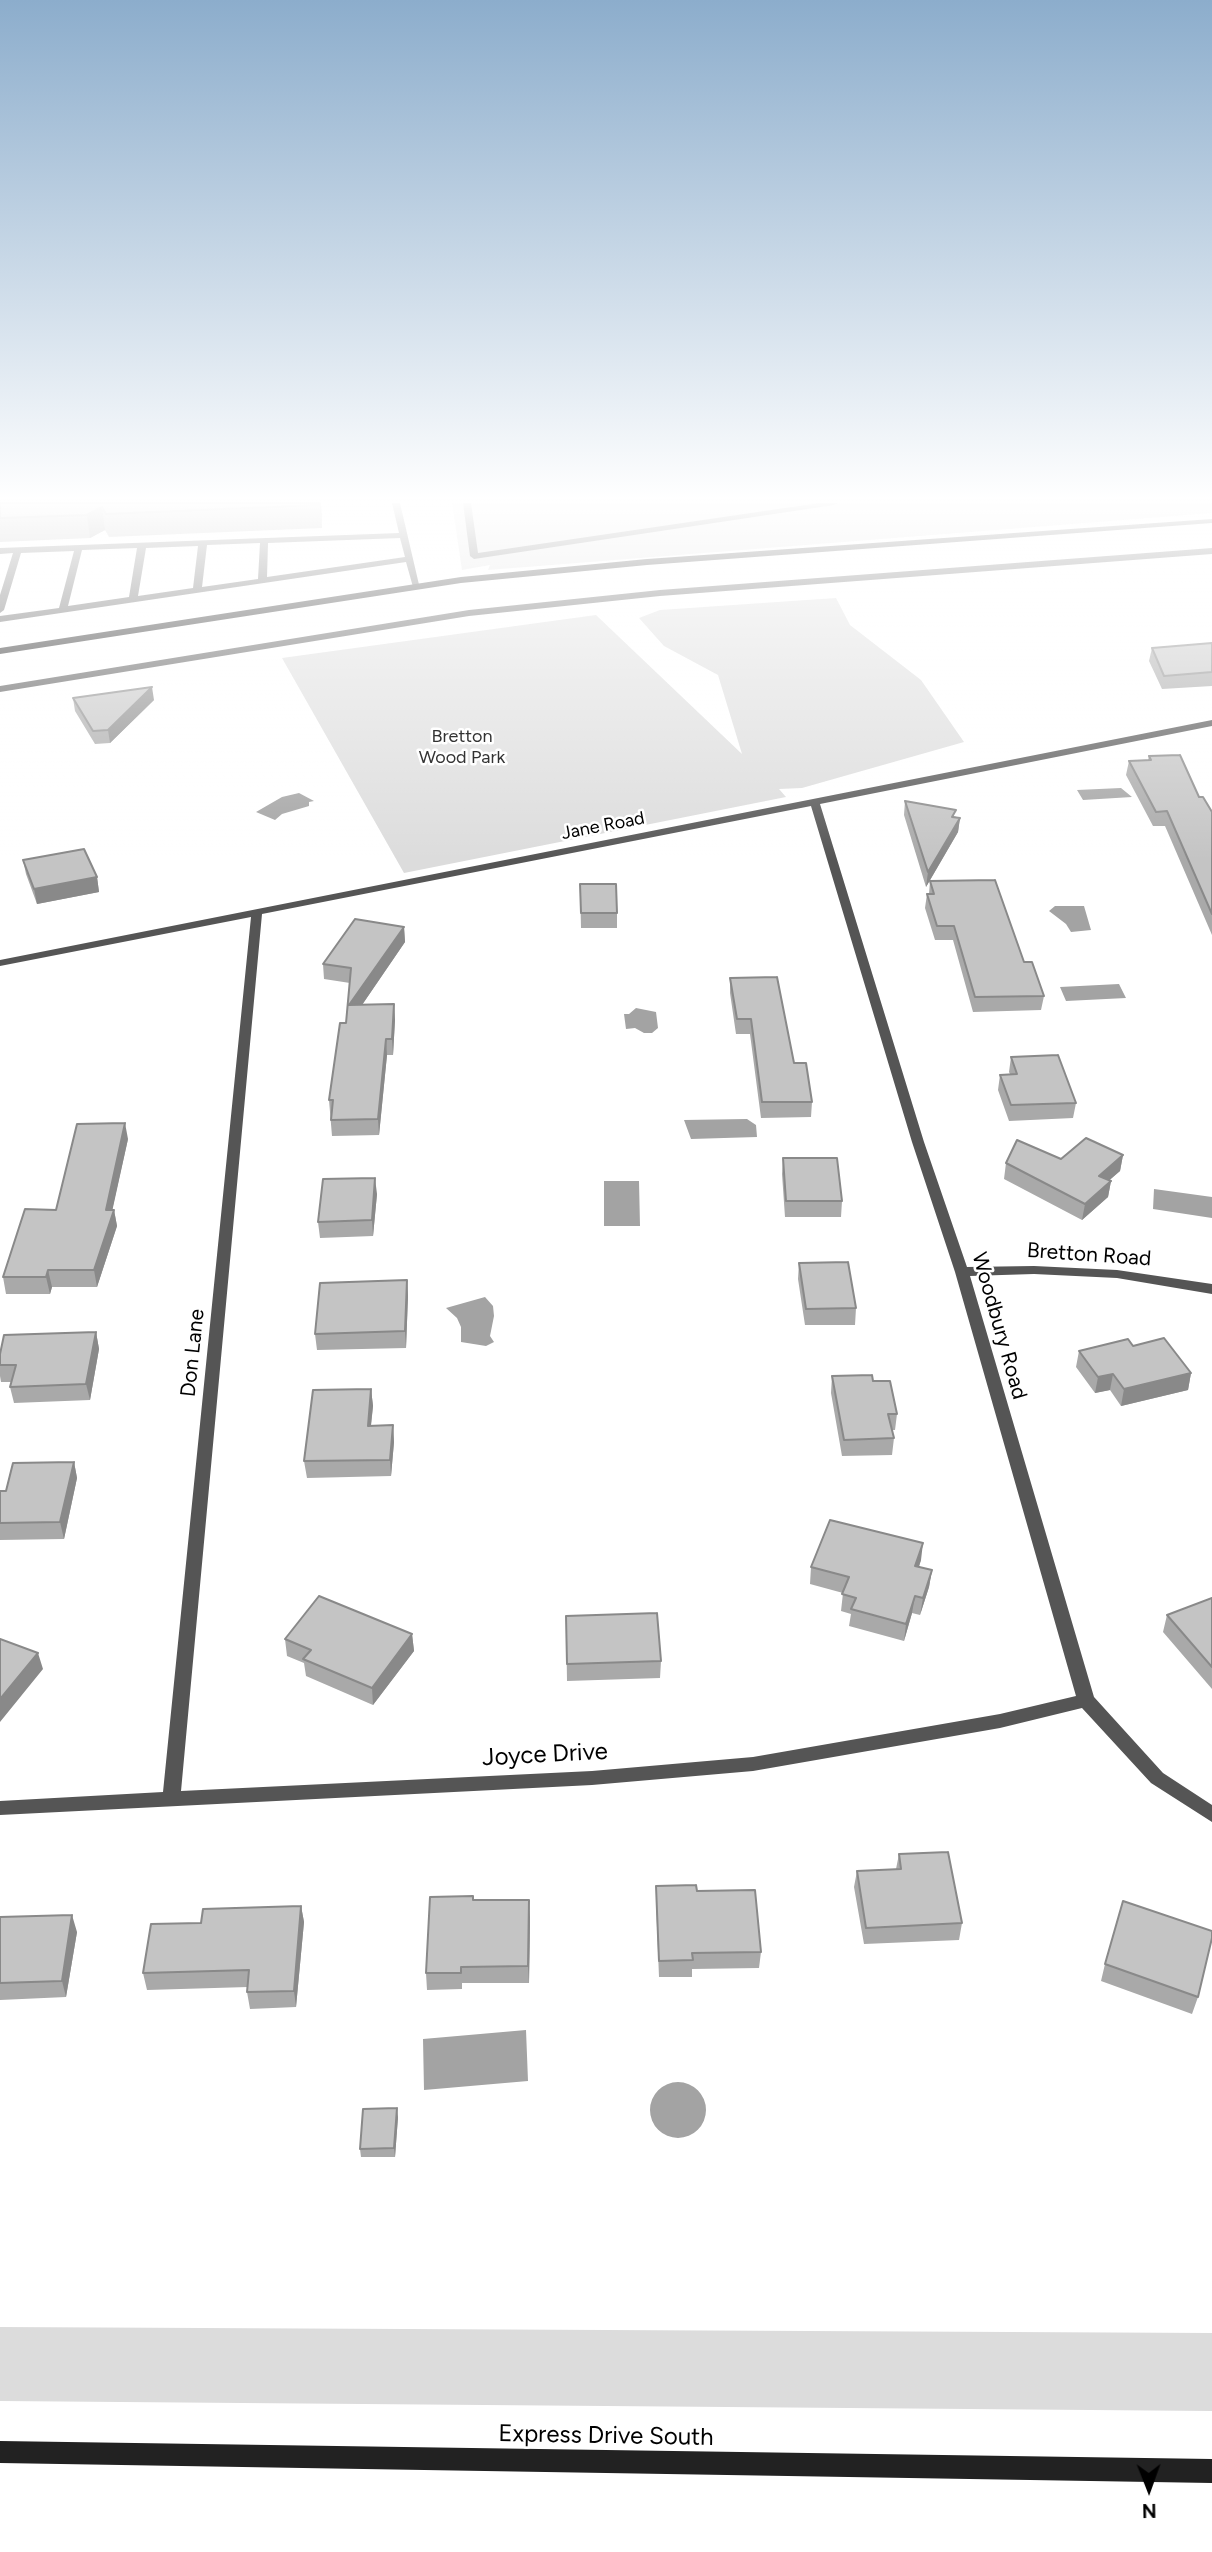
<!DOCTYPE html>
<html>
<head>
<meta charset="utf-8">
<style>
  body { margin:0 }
  #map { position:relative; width:1212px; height:2552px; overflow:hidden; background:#fff; font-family:Figtree,sans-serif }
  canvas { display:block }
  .north { position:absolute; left:1114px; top:2454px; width:70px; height:70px; -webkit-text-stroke:5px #fff; paint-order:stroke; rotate:179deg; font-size:19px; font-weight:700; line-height:28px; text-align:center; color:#000 }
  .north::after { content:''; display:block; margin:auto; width:24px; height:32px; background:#000; clip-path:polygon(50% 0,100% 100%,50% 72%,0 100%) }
</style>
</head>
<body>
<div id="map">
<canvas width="1212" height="2552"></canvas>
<div class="north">N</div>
</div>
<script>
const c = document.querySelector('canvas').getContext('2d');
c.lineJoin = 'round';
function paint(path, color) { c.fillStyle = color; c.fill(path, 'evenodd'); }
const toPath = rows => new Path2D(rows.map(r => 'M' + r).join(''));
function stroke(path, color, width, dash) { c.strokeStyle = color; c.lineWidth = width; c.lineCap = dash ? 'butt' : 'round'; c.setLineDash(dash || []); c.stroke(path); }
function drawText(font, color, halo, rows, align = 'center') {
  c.font = font + ' Figtree,sans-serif'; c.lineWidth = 5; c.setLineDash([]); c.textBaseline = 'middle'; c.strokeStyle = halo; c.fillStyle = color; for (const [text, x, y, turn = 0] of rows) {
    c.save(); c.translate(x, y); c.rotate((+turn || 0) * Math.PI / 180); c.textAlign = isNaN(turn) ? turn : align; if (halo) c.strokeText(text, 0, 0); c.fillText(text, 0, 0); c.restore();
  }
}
paint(toPath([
  [452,503,1212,503,1212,513,488,570,490,565,462,570],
  [836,598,850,625,921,680,964,742,802,788,779,789,786,797,404,873,282,658,596,615,742,754,718,675,664,646,639,618,660,610],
  [0,2327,1212,2333,1212,2411,0,2401]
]), '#dcdcdc');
paint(toPath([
  [1121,788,1132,797,1083,800,1077,790],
  [299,793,314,801,309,802,309,806,282,814,275,820,256,812,282,797],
  [1055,906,1084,906,1091,930,1071,932,1066,924,1049,911],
  [1119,984,1126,998,1066,1001,1060,987],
  [636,1008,656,1012,658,1028,652,1033,644,1033,635,1028,626,1029,624,1014,629,1014],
  [747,1119,756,1125,757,1137,691,1139,684,1120],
  [604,1181,639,1181,640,1226,604,1226],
  [1154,1189,1212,1197,1212,1218,1153,1209],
  [485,1297,493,1306,494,1316,490,1336,494,1342,486,1346,461,1342,461,1327,457,1318,446,1308],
  [526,2030,528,2081,424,2090,423,2039],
  '650 2110a28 28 0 1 1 56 0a28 28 0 1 1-56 0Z'
]), '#a3a3a3');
paint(toPath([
  [392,503,400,503,420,589,413,587,406,562,0,622,0,616,59,608,74,551,21,553,4,610,0,613,0,595,13,553,0,554,0,548,399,533,392,503],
  [400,538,405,557,267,577,268,543,400,538],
  [260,543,258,579,202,587,207,545,260,543],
  [198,546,193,588,138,596,146,548,198,546],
  [137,548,129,597,68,606,82,550,137,548],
  [463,503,471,503,478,553,819,503,838,503,834,505,474,559,470,556,463,503]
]), '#555');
paint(toPath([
  [1212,548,1212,554,660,596,469,616,0,692,0,686,469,610,660,590,1212,548],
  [1212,720,1212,726,820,804,924,1142,967,1267,1034,1266,1117,1270,1212,1284,1212,1294,1117,1278,1034,1274,970,1276,1094,1697,1163,1773,1212,1805,1212,1822,1151,1783,1082,1708,1000,1728,753,1771,592,1785,0,1815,0,1801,163,1792,251,917,0,966,0,960,1212,720],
  [811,806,912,1142,955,1272,1076,1696,1000,1714,753,1757,592,1771,181,1791,262,914,811,806]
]), '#555');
paint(toPath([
  [1212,519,1212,523,647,565,461,583,0,654,0,648,461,577,647,559,1212,519],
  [0,2441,1212,2459,1212,2483,0,2463,0,2441]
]), '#222');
paint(toPath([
  [0,503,321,503,322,528,109,537,105,530,90,538,0,542],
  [1212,643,1212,686,1162,689,1149,661,1152,648],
  [73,698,154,700,110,743,95,744,75,711],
  [1149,756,1199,797,1212,812,1212,935,1165,826,1153,826,1126,775,1129,761,1148,760],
  [905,801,960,818,958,832,926,887,904,815],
  [23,860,97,877,99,892,37,904,26,874],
  [930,881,1024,962,1044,996,1041,1010,973,1012,953,940,935,940,925,908,927,894,929,894],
  [580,884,617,913,617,928,581,928],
  [404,927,405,942,362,1005,394,1004,395,1020,393,1055,387,1055,379,1135,332,1136,329,1100,346,1023,350,983,324,979,323,964],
  [730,978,794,1063,812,1102,811,1117,761,1118,750,1034,736,1034,730,993],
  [1011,1057,1076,1103,1073,1118,1009,1121,998,1090,1000,1075,1010,1074,1009,1072],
  [128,1139,112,1210,114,1210,117,1226,97,1287,52,1287,50,1294,6,1294,3,1277,56,1210],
  [1123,1155,1120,1171,1109,1180,1111,1181,1108,1197,1082,1220,1004,1179,1006,1163],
  [783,1158,842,1201,841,1217,785,1217,782,1174],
  [377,1194,373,1236,320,1238,318,1222],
  [799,1263,856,1308,855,1325,805,1325,798,1279],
  [407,1280,408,1296,406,1348,317,1350,315,1334],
  [96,1332,99,1349,90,1400,14,1403,10,1387,12,1382,1,1382,0,1376,0,1365],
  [1133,1346,1191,1373,1188,1390,1121,1406,1110,1390,1095,1393,1076,1367,1079,1351],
  [832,1376,873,1381,897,1414,895,1430,892,1430,894,1438,892,1455,842,1456,831,1393],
  [371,1389,373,1406,371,1426,393,1425,394,1442,391,1476,307,1478,304,1461],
  [74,1462,77,1478,64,1539,0,1540,0,1491,6,1491],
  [921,1560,919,1567,932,1570,929,1587,920,1615,912,1613,904,1641,849,1626,851,1614,841,1611,843,1593,810,1584,811,1567],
  [1212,1598,1212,1689,1163,1632,1167,1615],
  [566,1616,661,1661,660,1678,567,1681],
  [412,1634,414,1651,373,1705,306,1676,304,1663,287,1656,285,1639],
  [899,1854,962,1923,959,1940,864,1944,854,1887,857,1871,896,1869],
  [656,1886,697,1891,761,1952,759,1968,692,1969,692,1977,659,1977,656,1902],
  [474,1900,530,1917,529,1983,462,1983,462,1989,427,1990,426,1973],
  [301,1906,304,1922,296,2007,250,2009,247,1992,248,1987,147,1990,143,1973,201,1923],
  [0,1917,77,1932,66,1997,0,2000],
  [1105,1964,1198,1997,1192,2014,1101,1981],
  [398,2117,395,2157,361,2157,360,2149]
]), '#a9a9a9');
paint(toPath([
  [320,503,321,503,322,528,320,505],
  [102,507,105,530,90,538,87,515],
  [152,687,154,700,110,743,108,730],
  [960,818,958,832,926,887,928,872],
  [97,877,99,892,37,904,34,889],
  [404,927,405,942,351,1021,349,1005],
  [394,1004,395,1020,393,1055,392,1039],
  [386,1039,387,1055,379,1135,378,1119],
  [125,1123,128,1139,110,1221,114,1210,117,1226,97,1287,94,1270,106,1210],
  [1123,1155,1120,1171,1096,1192,1099,1176],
  [375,1178,377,1194,373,1236,372,1220],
  [1111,1181,1108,1197,1082,1220,1085,1204],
  [48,1270,52,1287,50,1294,46,1277],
  [407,1280,408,1296,406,1348,405,1331],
  [96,1332,99,1349,90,1400,86,1384],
  [1191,1373,1188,1390,1121,1406,1124,1389],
  [1113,1374,1110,1390,1095,1393,1098,1377],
  [371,1389,373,1406,369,1442,368,1426],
  [393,1425,394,1442,391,1476,390,1460],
  [74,1462,77,1478,64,1539,60,1522],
  [923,1543,921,1560,913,1583,915,1566],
  [932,1570,929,1587,920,1615,923,1598],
  [915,1596,912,1613,904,1641,906,1624],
  [412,1634,414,1651,373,1705,372,1688],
  [38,1653,43,1669,0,1722,0,1699],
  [529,1900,530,1917,529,1983,528,1966],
  [301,1906,304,1922,296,2007,294,1991],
  [72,1915,77,1932,66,1997,62,1981],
  [397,2108,398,2117,395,2157,394,2148]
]), '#898989');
const building = toPath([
  [0,503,320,503,320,505,106,514,102,507,87,515,0,518,0,503],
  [1212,643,1212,672,1164,676,1152,648,1212,643],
  [152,687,108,730,93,731,73,698,152,687],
  [1180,755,1199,797,1203,797,1212,812,1212,914,1167,811,1156,812,1129,761,1151,760,1149,756,1180,755],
  [905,801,956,810,952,817,960,818,928,872,905,801],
  [84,849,97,877,34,889,23,860,84,849],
  [995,880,1024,962,1032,962,1044,996,975,997,954,926,937,926,927,894,934,894,930,881,995,880],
  [580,884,616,884,617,913,581,913,580,884],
  [355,919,404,927,349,1005,394,1004,392,1039,386,1039,378,1119,331,1120,333,1100,329,1100,340,1023,346,1023,351,968,323,964,355,919],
  [777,977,794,1063,806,1063,812,1102,762,1102,751,1019,737,1019,730,978,777,977],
  [1058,1055,1076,1103,1011,1105,1000,1075,1017,1074,1011,1057,1058,1055],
  [125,1123,106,1210,114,1210,94,1270,48,1270,46,1277,3,1277,25,1209,56,1210,77,1124,125,1123],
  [1086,1138,1123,1155,1099,1176,1111,1181,1085,1204,1006,1163,1017,1140,1061,1159,1086,1138],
  [783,1158,837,1158,842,1201,786,1201,783,1158],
  [375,1178,372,1220,318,1222,323,1179,375,1178],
  [848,1262,856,1308,806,1309,799,1263,848,1262],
  [407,1280,405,1331,315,1334,320,1283,407,1280],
  [96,1332,86,1384,10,1387,16,1365,0,1365,0,1354,4,1335,96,1332],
  [1164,1338,1191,1373,1124,1389,1113,1374,1098,1377,1079,1351,1128,1339,1133,1346,1164,1338],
  [872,1375,873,1381,890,1381,897,1414,888,1414,894,1438,844,1440,832,1376,872,1375],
  [371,1389,368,1426,393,1425,390,1460,304,1461,313,1390,371,1389],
  [74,1462,60,1522,0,1523,0,1491,6,1491,13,1463,74,1462],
  [830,1520,923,1543,915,1566,932,1570,923,1598,915,1596,906,1624,851,1609,856,1598,842,1594,849,1577,811,1567,830,1520],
  [319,1596,412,1634,372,1688,303,1659,311,1650,285,1639,319,1596],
  [1212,1598,1212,1667,1167,1615,1212,1598],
  [657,1613,661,1661,567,1664,566,1616,657,1613],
  [0,1639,38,1653,0,1699,0,1639],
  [948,1852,962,1923,866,1928,857,1871,901,1869,899,1854,948,1852],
  [696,1885,697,1891,755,1890,761,1952,692,1953,693,1960,659,1961,656,1886,696,1885],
  [473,1896,473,1900,529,1900,528,1966,461,1967,461,1973,426,1973,430,1897,473,1896],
  [1123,1901,1212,1931,1212,1938,1198,1997,1105,1964,1123,1901],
  [301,1906,294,1991,247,1992,249,1970,143,1973,151,1924,201,1923,203,1909,301,1906],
  [72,1915,62,1981,0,1983,0,1917,72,1915],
  [397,2108,394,2148,360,2149,363,2109,397,2108]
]);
paint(building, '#c4c4c4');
stroke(building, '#898989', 2);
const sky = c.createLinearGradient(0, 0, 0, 860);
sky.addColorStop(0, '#8cadcc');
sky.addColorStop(0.58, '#fff');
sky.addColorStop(1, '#ffffff00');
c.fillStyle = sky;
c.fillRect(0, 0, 1212, 860);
drawText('18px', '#333', '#fff', [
  ["Bretton",462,737],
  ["Wood Park",462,758]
]);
drawText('18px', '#000', '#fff', [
  ["Jane Road",603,826,-11]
]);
drawText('21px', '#000', '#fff', [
  ["Bretton Road",1089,1255,4],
  ["Woodbury Road",999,1326,74],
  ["Don Lane",193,1353,-84]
]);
drawText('24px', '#000', '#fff', [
  ["Joyce Drive",545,1755,-3],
  ["Express Drive South",606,2436,1]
]);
</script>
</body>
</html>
